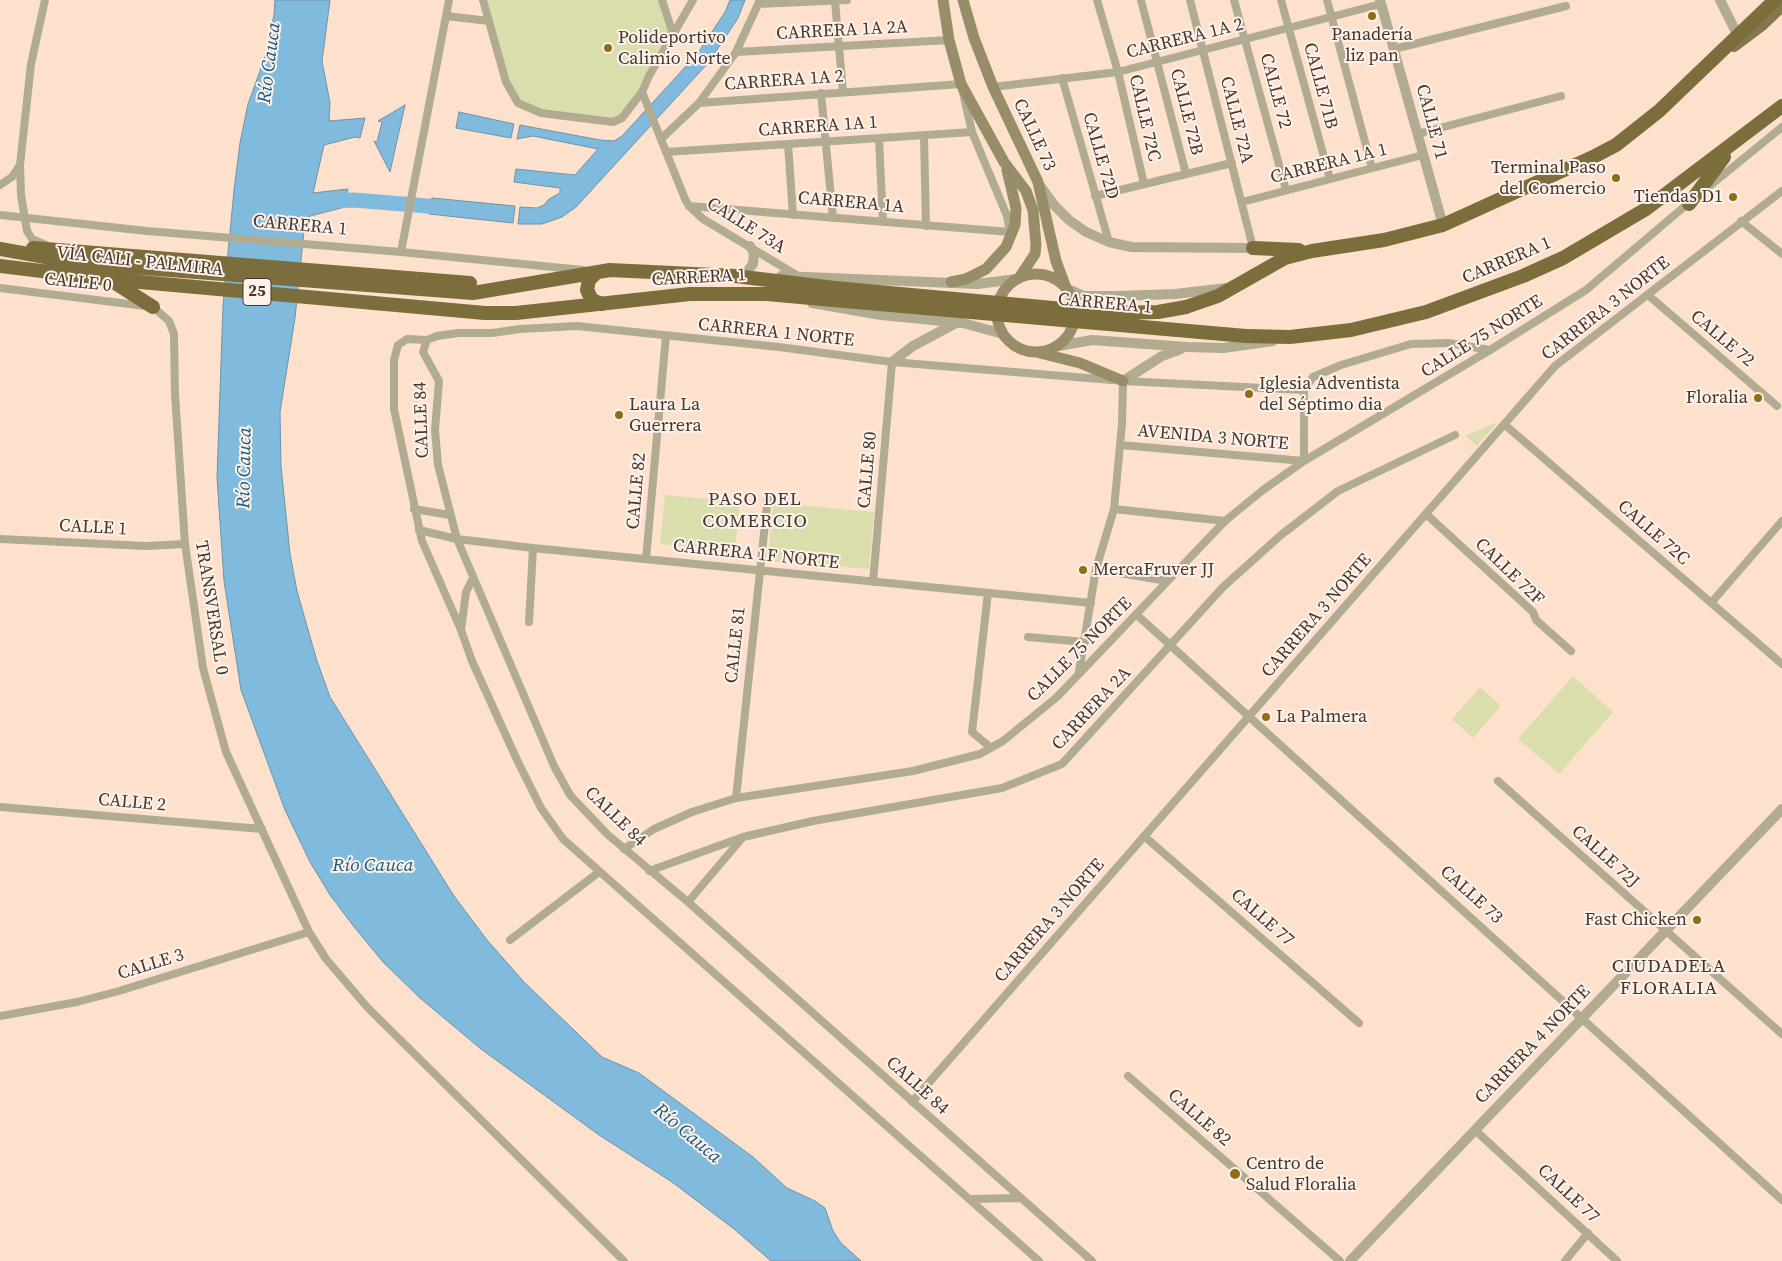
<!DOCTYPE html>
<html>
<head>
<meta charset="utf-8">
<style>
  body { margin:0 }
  canvas { display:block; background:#fee1cc }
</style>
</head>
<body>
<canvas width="1782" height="1261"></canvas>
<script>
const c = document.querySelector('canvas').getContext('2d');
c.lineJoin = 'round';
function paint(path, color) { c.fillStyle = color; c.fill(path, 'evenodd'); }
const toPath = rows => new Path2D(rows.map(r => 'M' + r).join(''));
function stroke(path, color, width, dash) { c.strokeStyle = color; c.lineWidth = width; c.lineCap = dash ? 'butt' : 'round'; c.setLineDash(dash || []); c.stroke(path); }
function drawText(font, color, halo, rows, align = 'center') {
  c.font = font + ' "Source Serif 4",serif'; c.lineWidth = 4; c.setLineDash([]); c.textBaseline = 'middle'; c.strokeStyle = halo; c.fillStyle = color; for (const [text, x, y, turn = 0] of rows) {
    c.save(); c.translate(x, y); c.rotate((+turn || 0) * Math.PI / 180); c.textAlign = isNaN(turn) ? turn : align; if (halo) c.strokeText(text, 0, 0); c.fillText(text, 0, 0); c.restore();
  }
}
paint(toPath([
  [483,0,662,0,673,34,645,84,617,120,554,115,518,103,510,93],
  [1498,422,1477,446,1465,436],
  [665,495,740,502,735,551,660,544],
  [773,503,874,512,869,569,768,561],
  [1573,676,1613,712,1559,774,1518,739],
  [1480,687,1501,706,1473,738,1452,719]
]), '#dadead');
const water = toPath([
  [275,0,330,0,322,61,330,103,329,121,365,118,360,138,355,137,324,145,313,193,348,189,345,207,310,216,304,231,295,318,280,412,281,466,290,554,297,591,317,661,330,697,454,896,487,940,524,982,602,1057,639,1073,753,1157,787,1188,815,1201,825,1208,833,1231,841,1243,861,1261,771,1261,734,1229,672,1182,599,1135,481,1049,420,998,383,962,355,928,330,895,310,862,285,810,241,690,224,581,217,478,223,305,234,190,240,143,248,104,265,57,274,15,275,0],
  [730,0,745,0,738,18,709,62,576,207,562,217,542,224,518,224,520,207,537,208,544,205,549,199,560,193,560,188,514,182,516,169,575,175,598,149,533,136,517,139,520,125,600,140,614,141,622,136,698,53,725,12,730,0],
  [405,105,390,172,374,141,377,142,382,122,378,121,405,105],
  [459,112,514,124,511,138,456,128,459,112],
  [432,198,515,206,513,223,429,214,432,198]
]);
paint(water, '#80badc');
stroke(water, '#6e93a8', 1);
stroke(toPath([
  [326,201,354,200,451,208]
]), '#80badc', 15);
stroke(toPath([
  [45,0,31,64,20,165,21,195,27,231,32,239,46,245],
  [483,0,506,82,518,103,541,113,613,122,622,118,642,92,649,76,693,0],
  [662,0,673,34],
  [1097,0,1118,72,1144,184],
  [1141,0,1186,174],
  [1190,0,1253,248],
  [1234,0,1286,190],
  [1281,0,1330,179],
  [1327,0,1372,168],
  [835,1,843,92],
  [758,4,847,0],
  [446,16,489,21],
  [1394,49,1566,6],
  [736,52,949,40],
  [1062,78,1109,242],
  [993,87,1118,72,1381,4],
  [642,92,685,199,689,206,703,219,798,276],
  [821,93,833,218],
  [1417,134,1561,96],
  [924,136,926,226],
  [661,139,699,103,736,52,760,0],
  [879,139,883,222],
  [788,144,793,215],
  [666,152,972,132],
  [0,185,12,177,20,165],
  [1706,189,1782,127],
  [1095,196,1232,163],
  [1242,202,1423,155],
  [689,206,1010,232,1007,216,972,132,961,84,699,103],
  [0,215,147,231,401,252,583,270],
  [1741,221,1782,254],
  [401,252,449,0],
  [0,288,153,307,169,321,174,334,175,394,185,544,203,668,226,752,309,932,326,959,368,1008,624,1261],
  [1648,295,1777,406],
  [427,340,423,352,439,381,435,430,438,465,457,539,554,766,570,795,607,834,688,902,1092,1261],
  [1123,381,1304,390],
  [1304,390,1313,377,1341,365,1411,344,1449,343,1490,350],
  [1504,424,1782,664],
  [1120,445,1304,461,1304,390],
  [414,509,450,515],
  [1114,509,1225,521],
  [1426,514,1533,612,1536,620,1571,651],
  [419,530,457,539,533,548,1091,603],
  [0,539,146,546,185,544],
  [646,559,666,336],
  [1096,569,1167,581],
  [873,582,892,362],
  [988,593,972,732,991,748],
  [1711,603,1782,521],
  [1137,615,1782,1200],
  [529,622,533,548],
  [461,630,466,592,473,578],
  [1028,637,1085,642],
  [1079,672,1096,569,1114,509,1122,424,1123,381],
  [1498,781,1782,1034],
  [736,798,768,496],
  [0,807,262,829],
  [1144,836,1359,1023],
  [624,849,654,829,692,812,736,798,913,771,980,754,1003,741,1057,697,1225,521,1263,490,1304,461,1490,350,1586,290,1691,201],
  [649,871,743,837,813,821,1002,788,1062,764,1223,587,1281,535,1338,491,1455,435],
  [688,902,743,837],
  [510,940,599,872],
  [0,1016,77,1002,119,991,309,932],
  [1128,1076,1340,1261],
  [912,1102,1555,366,1782,191],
  [1475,1130,1617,1261],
  [969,1199,1021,1198],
  [1039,1261,563,839,541,808,518,762,472,661,461,630,422,541,394,409,394,360,398,345,407,339,427,340,437,336,458,333,492,333,520,329,577,326,779,347,892,362,1112,380],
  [1565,1261,1588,1233]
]), '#b1ab92', 8);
stroke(toPath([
  [1380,0,1443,225],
  [1720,0,1738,36],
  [1041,187,1054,205,1069,220,1086,232,1109,242,1131,247,1253,248],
  [738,276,746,273,753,264,754,253,750,246],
  [781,276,977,284,1017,279],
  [1068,289,1084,296,1118,296,1175,294,1227,288],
  [812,303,881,315,963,323,1003,334],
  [1058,346,1092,340,1187,347,1223,348,1273,341],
  [892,362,913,346,956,323],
  [1123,381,1162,356,1181,349],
  [1350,1261,1782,809]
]), '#b1ab92', 10);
stroke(toPath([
  [943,0,949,40,961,84,1004,162,1026,191,1033,210,1036,245,1035,254,1019,278],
  [963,0,974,38,993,87,1038,182,1056,261,1066,288],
  '997 313a39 39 0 1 1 78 0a39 39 0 1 1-78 0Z',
  [951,282,966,279,986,269,1006,247,1015,225,1016,208,1007,170],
  [1040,353,1080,363,1123,381]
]), '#978d69', 11);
stroke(toPath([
  [1734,46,1762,25,1782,6]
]), '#84784a', 12);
stroke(toPath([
  [1689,204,1724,157],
  [33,248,470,283],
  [1253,248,1299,250],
  [0,249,78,263,473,293,610,270,735,276,835,288],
  [0,266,107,279,485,313,516,313,690,294,767,294,833,300],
  [597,272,589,280,587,290,592,300,602,304],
  [112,281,153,307],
  [1186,307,1218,296,1285,258,1312,251,1384,240,1443,225,1595,156,1616,145,1659,111,1775,0],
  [1246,336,1290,337,1351,330,1426,312,1523,276,1563,258,1646,209,1782,106]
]), '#7c6e3c', 14);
stroke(toPath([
  [835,288,1107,313,1158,312,1186,307],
  [833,300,1246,336]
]), '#7c6e3c', 14);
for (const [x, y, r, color] of [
  [1372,16,5,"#916c13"],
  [608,48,5,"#916c13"],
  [1616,178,5,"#916c13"],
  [1733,197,5,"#916c13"],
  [1249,394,5,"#916c13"],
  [1758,398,5,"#916c13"],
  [619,415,5,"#916c13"],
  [1083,570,5,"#916c13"],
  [1266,717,5,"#916c13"],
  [1697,920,5,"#916c13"],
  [1235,1174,6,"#916c13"]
]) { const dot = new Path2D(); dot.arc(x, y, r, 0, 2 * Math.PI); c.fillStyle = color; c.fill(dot); stroke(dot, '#fef2ea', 2); }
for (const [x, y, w] of [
  [257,292,28]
]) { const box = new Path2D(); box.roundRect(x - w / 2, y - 13.5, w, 27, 4); c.fillStyle = '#fef2ea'; c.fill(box); stroke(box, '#43372f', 1); }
drawText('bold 16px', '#43372f', null, [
  ["25",257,292]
]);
drawText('18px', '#43372f', '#fef2ea', [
  ["CARRERA 1A 2A",842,31,-3],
  ["CARRERA 1A 2",1185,39,-14],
  ["CARRERA 1A 2",784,81,-4],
  ["CALLE 71B",1320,86,75],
  ["CALLE 72",1275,91,75],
  ["CALLE 72B",1186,112,76],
  ["CALLE 72C",1144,118,77],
  ["CALLE 72A",1236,120,76],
  ["CALLE 71",1431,122,75],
  ["CARRERA 1A 1",818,127,-4],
  ["CALLE 73",1034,135,65],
  ["CALLE 72D",1100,156,74],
  ["CARRERA 1A 1",1329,164,-14],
  ["CARRERA 1A",851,203,5],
  ["CARRERA 1",300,226,5],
  ["CALLE 73A",746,226,32],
  ["CARRERA 1",1507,261,-23],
  ["VÍA CALI - PALMIRA",140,262,6],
  ["CARRERA 1",699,278,-3],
  ["CALLE 0",78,283,6],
  ["CARRERA 1",1105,304,5],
  ["CARRERA 3 NORTE",1606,309,-38],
  ["CARRERA 1 NORTE",776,333,6],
  ["CALLE 75 NORTE",1482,337,-32],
  ["CALLE 72",1722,339,40],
  ["CALLE 84",422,420,-92],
  ["AVENIDA 3 NORTE",1213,438,5],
  ["CALLE 80",868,470,-85],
  ["CALLE 82",637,491,-85],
  ["CALLE 1",93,528,3],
  ["CALLE 72C",1653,533,41],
  ["CARRERA 1F NORTE",756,555,6],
  ["CALLE 72F",1509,572,44],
  ["TRANSVERSAL 0",211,608,81],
  ["CARRERA 3 NORTE",1317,616,-49],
  ["CALLE 81",736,645,-84],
  ["CALLE 75 NORTE",1080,650,-45],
  ["CARRERA 2A",1092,709,-47],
  ["CALLE 2",132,803,5],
  ["CALLE 84",615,817,44],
  ["CALLE 72J",1605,857,42],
  ["CALLE 73",1471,895,42],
  ["CALLE 77",1262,918,41],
  ["CARRERA 3 NORTE",1050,921,-49],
  ["CALLE 3",151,965,-17],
  ["CARRERA 4 NORTE",1533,1045,-46],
  ["CALLE 84",917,1086,42],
  ["CALLE 82",1199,1118,41],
  ["CALLE 77",1568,1194,43]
]);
drawText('18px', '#43372f', '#fef2ea', [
  ["Panadería",1372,35,"center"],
  ["liz pan",1372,56,"center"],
  ["Polideportivo",618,38],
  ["Calimio Norte",618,59],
  ["Terminal Paso",1606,168,"right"],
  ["del Comercio",1606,189,"right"],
  ["Tiendas D1",1723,197,"right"],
  ["Iglesia Adventista",1259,384],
  ["del Séptimo dia",1259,405],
  ["Floralia",1748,398,"right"],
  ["Laura La",629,405],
  ["Guerrera",629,426],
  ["MercaFruver JJ",1093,570],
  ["La Palmera",1276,717],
  ["Fast Chicken",1687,920,"right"],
  ["Centro de",1246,1164],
  ["Salud Floralia",1246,1185]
], 'left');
drawText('italic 19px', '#155c7d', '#fef2ea', [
  ["Río Cauca",270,63,-83],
  ["Río Cauca",245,468,-89],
  ["Río Cauca",373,866],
  ["Río Cauca",687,1134,40]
]);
c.letterSpacing = '1px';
drawText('19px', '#43372f', '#fef2ea', [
  ["PASO DEL",755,500],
  ["COMERCIO",755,522],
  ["CIUDADELA",1669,967],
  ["FLORALIA",1669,989]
]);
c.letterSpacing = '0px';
</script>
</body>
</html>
